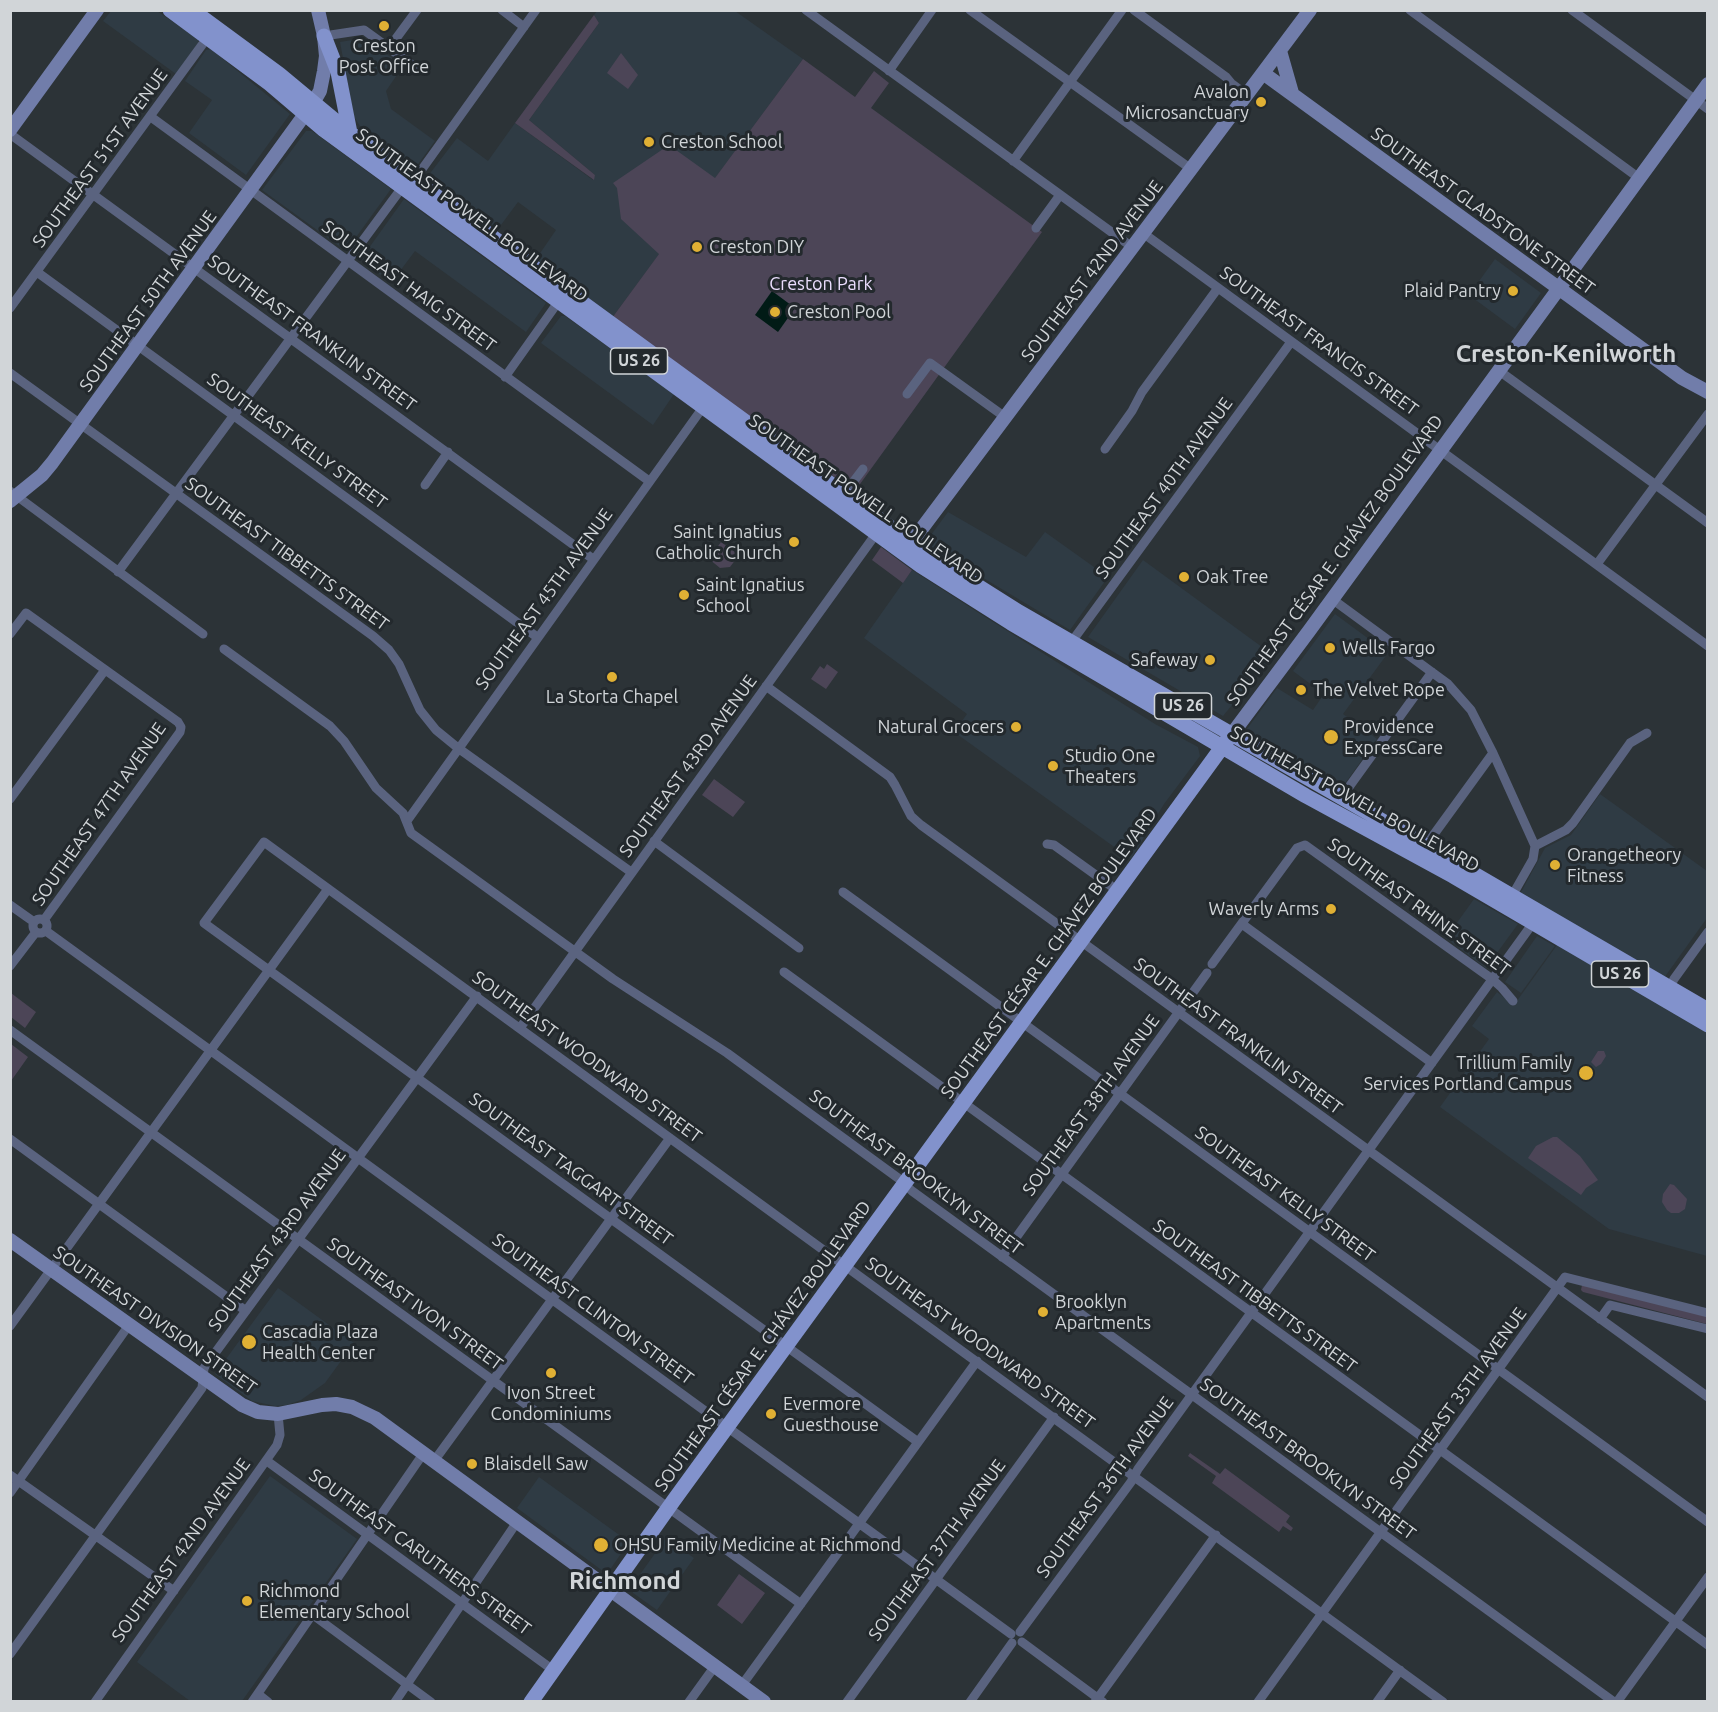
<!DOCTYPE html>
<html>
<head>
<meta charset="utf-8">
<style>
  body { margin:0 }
  #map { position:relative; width:1718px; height:1712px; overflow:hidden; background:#2c3337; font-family:Ubuntu,sans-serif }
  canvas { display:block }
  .frame { position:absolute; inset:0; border:12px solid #d1d5d8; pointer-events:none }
</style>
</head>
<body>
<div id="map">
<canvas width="1718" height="1712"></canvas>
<div class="frame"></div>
</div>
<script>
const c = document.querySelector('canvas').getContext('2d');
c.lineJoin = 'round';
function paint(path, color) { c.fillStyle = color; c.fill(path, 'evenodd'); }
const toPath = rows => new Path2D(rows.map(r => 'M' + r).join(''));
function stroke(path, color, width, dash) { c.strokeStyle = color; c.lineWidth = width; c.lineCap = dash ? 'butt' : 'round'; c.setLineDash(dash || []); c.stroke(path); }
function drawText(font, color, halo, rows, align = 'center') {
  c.font = font + ' Ubuntu,sans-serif'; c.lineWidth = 6; c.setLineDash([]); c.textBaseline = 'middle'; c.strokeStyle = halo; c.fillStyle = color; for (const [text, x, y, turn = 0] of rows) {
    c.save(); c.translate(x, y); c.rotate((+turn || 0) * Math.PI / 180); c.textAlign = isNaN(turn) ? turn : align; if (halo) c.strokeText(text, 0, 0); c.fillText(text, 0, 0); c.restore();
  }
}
paint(toPath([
  [111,11,157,11,198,39,198,43,176,74,103,21],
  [597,11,735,11,803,59,612,318,534,262,556,230,518,202,498,229,429,179,428,176,457,138,488,161,515,123,593,180,595,175,529,120,599,23,594,15],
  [364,38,403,66,386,91,391,109,435,141,416,167,360,126,354,117,340,42],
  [211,49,290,114,246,175,189,133,212,100,185,81,206,50],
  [306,131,312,131,391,189,346,251,262,190],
  [404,199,546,303,526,332,415,251,391,283,361,259],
  [1495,259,1541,293,1515,329,1469,295],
  [561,316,565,316,674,394,653,425,541,343],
  [948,512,1026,557,1045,532,1108,577,1070,630,925,543],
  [1143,560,1273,655,1223,716,1088,637],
  [912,570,979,613,1155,724,1198,747,1200,756,1164,804,1131,859,954,732,967,714,864,638],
  [1335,614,1388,653,1343,714,1377,739,1341,789,1244,733,1277,688,1313,710,1324,694,1293,671],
  [1600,794,1707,871,1707,918,1664,978,1520,894,1545,848,1571,835],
  [1474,899,1518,924,1486,968,1446,938],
  [1537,936,1555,946,1521,993,1505,982],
  [1557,945,1707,1032,1707,1256,1609,1229,1440,1107,1489,1039,1472,1026,1497,992,1514,1005],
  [278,1288,354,1343,325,1383,301,1400,287,1405,275,1406,252,1401,215,1374],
  [270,1476,357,1539,242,1701,190,1701,137,1662],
  [539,1477,629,1542,607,1574,517,1508],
  [666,1538,694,1558,657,1610,633,1593,631,1587]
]), '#2f3b44');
paint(toPath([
  [594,15,599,23,529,120,595,175,594,180,515,123],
  [621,53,638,75,628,89,607,73],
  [803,59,855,97,874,71,889,83,871,108,1042,232,855,491,770,433,612,318,659,254,621,219,617,188,613,183,669,145,715,178],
  [721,542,739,555,730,567,720,568,709,559],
  [881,547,912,570,903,583,872,560],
  [827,664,838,672,826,689,811,679,820,666,824,669],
  [714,779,745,802,733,817,702,795],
  [11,993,36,1012,25,1028,11,1017],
  [11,1044,28,1057,11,1081],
  [1598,1051,1604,1051,1606,1056,1601,1064,1596,1067,1591,1062],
  [1553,1137,1557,1137,1580,1156,1598,1180,1586,1188,1581,1195,1528,1158,1536,1146],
  [1670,1184,1674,1185,1687,1199,1685,1209,1679,1213,1671,1213,1667,1210,1662,1202,1663,1194],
  [1582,1285,1707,1316,1707,1324,1583,1292,1581,1290],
  [1190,1453,1220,1474,1225,1468,1290,1516,1286,1522,1293,1528,1291,1531,1283,1526,1279,1532,1212,1483,1216,1476,1188,1456],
  [739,1574,765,1593,742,1624,717,1605]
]), '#4c4557');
paint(toPath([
  [772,291,795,308,778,332,755,315]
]), '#011b16');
stroke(toPath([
  [502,10,524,27],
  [806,10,1132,247],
  [970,10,1191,169],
  [1134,10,1226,77,1231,83,1247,95],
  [1410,10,1639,178],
  [1572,10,1708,109],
  [324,36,364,30,418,69],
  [389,48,417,10],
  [889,71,932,10],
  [151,117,649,481],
  [10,134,593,559],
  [1013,161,1122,10],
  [1036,228,1060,195],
  [1143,233,1708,646],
  [37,272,537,637],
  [10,308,210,34],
  [1498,370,1708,523],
  [10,373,373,636,389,650,399,664,420,710,436,730,458,748,631,872],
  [505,377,561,298],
  [907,394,930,363,1005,417],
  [1105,449,1132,411,1142,392,1218,288],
  [425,485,448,452],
  [10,491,203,634],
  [841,498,863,469],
  [1597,564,1708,414],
  [118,572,398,193,420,172,536,10],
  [1332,599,1448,684,1471,710,1493,753,1535,846,1533,859,1512,896],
  [10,634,26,613,178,722,181,727,180,732,44,920],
  [1070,644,1291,342],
  [224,649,330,726,344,741,376,788,403,813,411,833,613,979,727,1053,898,1178,912,1191,1614,1702],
  [766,686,890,777,895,785,911,816,921,825,1708,1397],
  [1341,798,1432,672],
  [10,799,105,670],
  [407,821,706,403],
  [654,841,799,948],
  [1047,844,1054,845,1118,891],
  [1535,846,1566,830,1573,823,1630,743,1647,733],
  [1424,848,1493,753],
  [843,892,1708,1522],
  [10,905,34,922],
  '33 926a7 7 0 1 1 14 0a7 7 0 1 1-14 0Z',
  [1242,924,1432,1063],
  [46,931,207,1048],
  [1212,964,1297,848,1305,845,1492,979,1502,988,1513,1001],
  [10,966,36,932],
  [784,972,1708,1645],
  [1667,992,1674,979,1708,932],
  [520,1028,878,531],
  [10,1030,801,1604],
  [213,1047,328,889],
  [214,1053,1011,1634],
  [10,1139,246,1311],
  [1002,1257,1207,973],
  [1600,1319,1610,1305,1708,1329],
  [10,1326,208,1054],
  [918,1442,204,923,264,842,1443,1702],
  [267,1461,553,1670],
  [434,1461,670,1138],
  [10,1475,174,1591],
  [10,1493,129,1325],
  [313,1615,431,1702],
  [1020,1632,1131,1482,1138,1469,1533,923],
  [1022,1642,1103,1702],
  [10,1654,202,1388,204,1368,477,996],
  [742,1685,977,1361],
  [258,1694,268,1702],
  [95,1702,277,1445,280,1435,278,1414],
  [252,1702,423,1454],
  [395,1702,517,1522],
  [689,1702,715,1666],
  [847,1702,1054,1417],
  [970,1702,1012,1643],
  [1095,1702,1216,1535],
  [1258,1702,1565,1277,1708,1313],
  [1377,1702,1400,1670],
  [1617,1702,1708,1577]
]), '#5a637f', 9);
stroke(toPath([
  [1280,51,1292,93],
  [1263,73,1682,378,1708,392],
  [10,130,97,10],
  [10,501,42,475,52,463,313,103,320,91,324,71,326,56,324,36,318,10],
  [905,551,1310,10],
  [1232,734,1309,631,1708,84],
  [10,1240,242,1405,258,1412,278,1414,322,1405,336,1404,352,1407,375,1418,764,1702]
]), '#717daa', 14);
stroke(toPath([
  [170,10,270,84,324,130,921,566,1011,623,1306,796,1453,876,1708,1025],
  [192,10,279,74,350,133,924,552,1019,612,1426,846,1708,1010],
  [324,36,338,72,350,133],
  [531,1702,674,1500,1228,739]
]), '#8292cc', 15);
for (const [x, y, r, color] of [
  [384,26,6,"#e0b034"],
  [1261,102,6,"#e0b034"],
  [649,142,6,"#e0b034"],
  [697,247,6,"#e0b034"],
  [1513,291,6,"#e0b034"],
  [775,312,6,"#e0b034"],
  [794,542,6,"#e0b034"],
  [1184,577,6,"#e0b034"],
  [684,595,6,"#e0b034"],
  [1330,648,6,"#e0b034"],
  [1210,660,6,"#e0b034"],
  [612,677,6,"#e0b034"],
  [1301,690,6,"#e0b034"],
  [1016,727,6,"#e0b034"],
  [1331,737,8,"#e0b034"],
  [1053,766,6,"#e0b034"],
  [1555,865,6,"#e0b034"],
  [1331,909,6,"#e0b034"],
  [1586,1073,8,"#e0b034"],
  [1043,1312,6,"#e0b034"],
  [249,1342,8,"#e0b034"],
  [551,1373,6,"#e0b034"],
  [771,1414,6,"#e0b034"],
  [472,1464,6,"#e0b034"],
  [601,1545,8,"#e0b034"],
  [247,1601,6,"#e0b034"]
]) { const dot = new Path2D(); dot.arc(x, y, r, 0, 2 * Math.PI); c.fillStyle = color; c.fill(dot); stroke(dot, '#23292d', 2); }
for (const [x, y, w] of [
  [639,361,57],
  [1183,706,57],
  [1620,974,57]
]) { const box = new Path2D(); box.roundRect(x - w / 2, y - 13, w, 26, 4.5); c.fillStyle = '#23292d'; c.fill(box); stroke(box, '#d1d5d8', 1.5); }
drawText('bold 16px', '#d1d5d8', null, [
  ["US 26",639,361],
  ["US 26",1183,706],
  ["US 26",1620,974]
]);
drawText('18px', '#d1d5d8', '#23292d', [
  ["Creston",384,46,"center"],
  ["Post Office",384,67,"center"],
  ["Avalon",1249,92,"right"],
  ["Microsanctuary",1249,113,"right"],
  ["Creston School",661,142],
  ["Creston DIY",709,247],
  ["Plaid Pantry",1501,291,"right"],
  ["Creston Pool",787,312],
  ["Saint Ignatius",782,532,"right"],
  ["Catholic Church",782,553,"right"],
  ["Oak Tree",1196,577],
  ["Saint Ignatius",696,585],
  ["School",696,606],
  ["Wells Fargo",1342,648],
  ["Safeway",1198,660,"right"],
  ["The Velvet Rope",1313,690],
  ["La Storta Chapel",612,697,"center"],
  ["Natural Grocers",1004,727,"right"],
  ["Providence",1344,727],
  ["ExpressCare",1344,748],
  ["Studio One",1065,756],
  ["Theaters",1065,777],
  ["Orangetheory",1567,855],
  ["Fitness",1567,876],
  ["Waverly Arms",1319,909,"right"],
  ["Trillium Family",1572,1063,"right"],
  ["Services Portland Campus",1572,1084,"right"],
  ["Brooklyn",1055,1302],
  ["Apartments",1055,1323],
  ["Cascadia Plaza",262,1332],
  ["Health Center",262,1353],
  ["Ivon Street",551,1393,"center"],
  ["Condominiums",551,1414,"center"],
  ["Evermore",783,1404],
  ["Guesthouse",783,1425],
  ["Blaisdell Saw",484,1464],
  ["OHSU Family Medicine at Richmond",614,1545],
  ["Richmond",259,1591],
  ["Elementary School",259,1612]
], 'left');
drawText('18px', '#d1d5d8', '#23292d', [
  ["SOUTHEAST 51ST AVENUE",100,158,-54],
  ["SOUTHEAST GLADSTONE STREET",1483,211,36],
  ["SOUTHEAST POWELL BOULEVARD",472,215,36],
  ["SOUTHEAST 42ND AVENUE",1092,271,-53],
  ["SOUTHEAST HAIG STREET",409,286,36],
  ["SOUTHEAST 50TH AVENUE",148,301,-54],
  ["SOUTHEAST FRANKLIN STREET",312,333,36],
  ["SOUTHEAST FRANCIS STREET",1319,341,36],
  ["SOUTHEAST KELLY STREET",297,441,36],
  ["SOUTHEAST 40TH AVENUE",1164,488,-54],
  ["SOUTHEAST POWELL BOULEVARD",866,499,35],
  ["SOUTHEAST TIBBETTS STREET",287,554,36],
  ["SOUTHEAST CÉSAR E. CHÁVEZ BOULEVARD",1335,560,-54],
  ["SOUTHEAST 45TH AVENUE",544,599,-54],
  ["SOUTHEAST 43RD AVENUE",688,766,-54],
  ["SOUTHEAST POWELL BOULEVARD",1355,799,29],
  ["SOUTHEAST 47TH AVENUE",99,814,-55],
  ["SOUTHEAST RHINE STREET",1419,907,36],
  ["SOUTHEAST CÉSAR E. CHÁVEZ BOULEVARD",1049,953,-54],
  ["SOUTHEAST FRANKLIN STREET",1238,1036,36],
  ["SOUTHEAST WOODWARD STREET",587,1057,36],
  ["SOUTHEAST 38TH AVENUE",1091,1105,-54],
  ["SOUTHEAST TAGGART STREET",571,1169,36],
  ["SOUTHEAST BROOKLYN STREET",916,1172,37],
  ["SOUTHEAST KELLY STREET",1285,1194,36],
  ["SOUTHEAST 43RD AVENUE",277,1240,-54],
  ["SOUTHEAST TIBBETTS STREET",1255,1296,36],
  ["SOUTHEAST IVON STREET",415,1304,36],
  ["SOUTHEAST CLINTON STREET",593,1309,36],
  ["SOUTHEAST DIVISION STREET",155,1320,35],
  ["SOUTHEAST WOODWARD STREET",980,1343,36],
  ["SOUTHEAST CÉSAR E. CHÁVEZ BOULEVARD",763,1346,-54],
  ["SOUTHEAST 35TH AVENUE",1458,1398,-54],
  ["SOUTHEAST BROOKLYN STREET",1308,1459,36],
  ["SOUTHEAST 36TH AVENUE",1105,1487,-54],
  ["SOUTHEAST 42ND AVENUE",181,1550,-54],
  ["SOUTHEAST 37TH AVENUE",937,1550,-54],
  ["SOUTHEAST CARUTHERS STREET",420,1552,36]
]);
drawText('18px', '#eaddfd', '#23292d', [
  ["Creston Park",821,284]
]);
drawText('bold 24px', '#d1d5d8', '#23292d', [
  ["Creston-Kenilworth",1566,354],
  ["Richmond",625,1581]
]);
</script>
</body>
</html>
